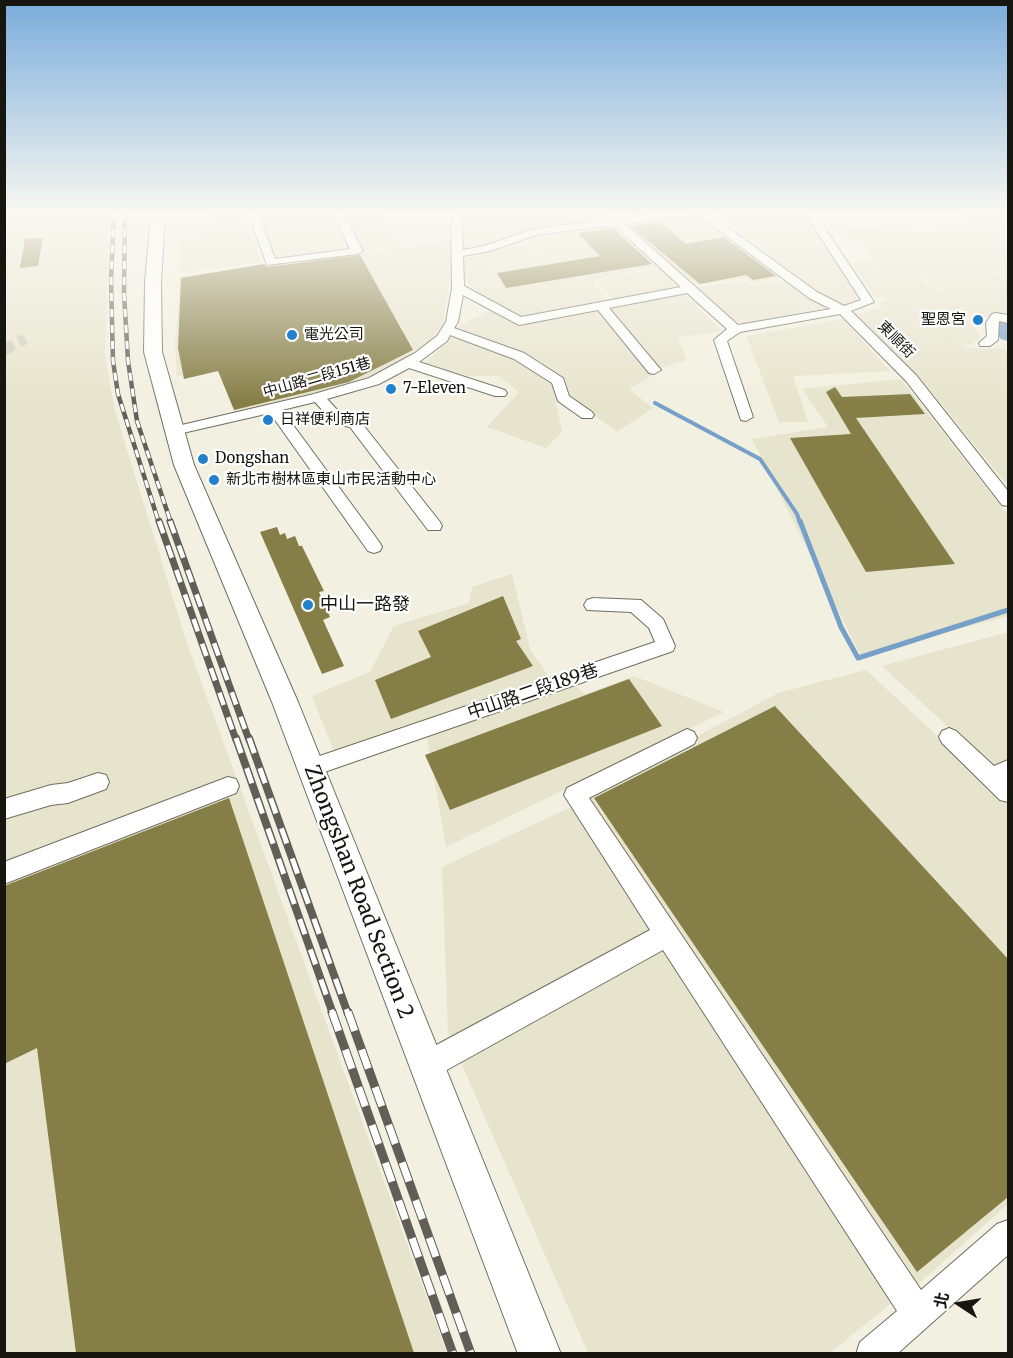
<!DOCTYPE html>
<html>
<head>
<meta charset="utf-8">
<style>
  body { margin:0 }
  #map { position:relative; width:1013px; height:1358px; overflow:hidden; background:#f2f0e0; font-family:Merriweather,"Noto Sans TC",serif }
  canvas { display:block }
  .frame { position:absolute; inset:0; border:6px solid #161510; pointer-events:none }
  .north { position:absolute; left:929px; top:1274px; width:60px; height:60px; -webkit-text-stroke:4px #fff; paint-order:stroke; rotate:282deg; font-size:16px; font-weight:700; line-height:24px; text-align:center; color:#161510 }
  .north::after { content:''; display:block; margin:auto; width:21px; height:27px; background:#161510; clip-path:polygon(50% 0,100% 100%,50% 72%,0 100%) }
</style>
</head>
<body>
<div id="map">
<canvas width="1013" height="1358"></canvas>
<div class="frame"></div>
<div class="north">北</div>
</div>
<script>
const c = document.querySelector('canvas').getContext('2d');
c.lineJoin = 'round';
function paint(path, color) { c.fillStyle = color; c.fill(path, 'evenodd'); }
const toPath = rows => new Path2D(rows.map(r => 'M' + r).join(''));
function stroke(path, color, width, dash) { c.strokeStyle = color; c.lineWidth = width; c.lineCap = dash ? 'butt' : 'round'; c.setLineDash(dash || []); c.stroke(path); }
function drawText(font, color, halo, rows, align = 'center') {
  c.font = font + ' Merriweather,"Noto Sans TC",serif'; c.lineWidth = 4.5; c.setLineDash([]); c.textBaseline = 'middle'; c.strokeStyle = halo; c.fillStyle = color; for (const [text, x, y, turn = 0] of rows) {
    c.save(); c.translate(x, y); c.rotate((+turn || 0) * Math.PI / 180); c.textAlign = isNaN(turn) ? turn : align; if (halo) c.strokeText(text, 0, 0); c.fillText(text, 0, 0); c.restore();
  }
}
paint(toPath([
  [5,213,110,213,105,355,115,411,186,640,447,1353,5,1354],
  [207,213,244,213,262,263,179,273,180,237,211,233],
  [258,213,331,213,349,249,273,260],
  [343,213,381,213,400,246,362,251],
  [463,213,601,213,609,221,529,230,485,247,463,250],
  [716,213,805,213,856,294,857,301,845,306,817,293],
  [962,213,1008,213,1008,275,917,274,933,290,991,292,934,289,921,274,1008,276,1008,307,1005,316,990,320,975,312,965,319,979,332,979,340,968,346,947,335,967,348,1005,349,1008,357,1008,486,930,390,855,314,881,308,878,303,887,301,884,299,894,296,875,298,852,263,868,261,887,278,892,280,874,265,864,241,849,240,842,228,940,231,938,218,965,218],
  [692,215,699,215,785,277,752,283,746,279,693,285,626,224],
  [613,227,657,267,611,275,593,283,606,300,547,312,536,299,546,314,520,318,487,299,464,281,545,253,522,238],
  [520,239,541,253,464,280,462,260],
  [451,241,452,260,443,324,427,346,413,350,409,355,379,373,326,390,236,413,218,371,177,376,175,343,180,276],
  [660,269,681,288,613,300,597,283,611,276],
  [787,280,830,308,746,323,736,322,696,287,745,281,751,285],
  [684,294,722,331,678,337,687,360,660,368,609,309],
  [598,310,653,375,629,389,653,408,617,432,571,398,564,377,517,351,463,331,458,326,489,311,520,324],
  [843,319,890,371,793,376,808,422,779,422,746,336],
  [452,336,521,361,552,383,562,432,546,448,487,427,519,392,498,376,457,376,424,364],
  [901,379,1008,515,1008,616,860,654,752,439,828,427,802,389],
  [512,574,530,649,550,678,334,752,312,696,370,672,394,626,469,603,472,587],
  [1008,632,1008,782,882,666],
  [866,670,1008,801,1008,1204,916,1286,587,795,778,693],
  [634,676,724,712,446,847,426,732,568,679,585,694],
  [571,807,895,1300,830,1353,588,1353,448,1033,442,867]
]), '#e7e4cd');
stroke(toPath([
  [655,403,760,459,797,514,800,523]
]), '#76a0c8', 4);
stroke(toPath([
  [800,521,841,627,858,658,1008,610]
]), '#76a0c8', 5);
paint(toPath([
  [1008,319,1008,341,1001,339,998,335,998,325,1001,321,1008,319]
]), '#76a0c8');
paint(toPath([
  [660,222,686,244,724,237,776,276,753,280,746,275,700,284,630,226],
  [613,228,652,264,506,288,497,273,600,256,578,233],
  [39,238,43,238,38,266,20,268,25,239],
  [360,255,413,350,349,382,234,410,218,371,184,379,178,348,181,278,264,264,267,267],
  [835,387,842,397,910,394,925,414,856,418,955,564,866,572,790,438,851,434,826,392],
  [277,527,280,535,285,533,287,539,295,536,299,546,302,546,324,591,319,592,330,617,323,620,344,666,322,674,260,532],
  [503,596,521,639,516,641,533,666,391,719,375,680,431,657,418,631],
  [629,679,662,726,450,810,425,755],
  [775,706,1008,959,1008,1197,917,1272,594,798],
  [229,798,414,1353,76,1353,37,1048,4,1064,4,886]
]), '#867e47');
stroke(toPath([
  [4,350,25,339]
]), '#d1cfc1', 11, [11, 6]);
const minor = toPath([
  [248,213,258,213,275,259,350,249,333,213,343,213,363,251,357,254,267,265,248,213],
  [451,213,461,213,463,250,484,246,534,229,608,220,602,213,613,213,619,218,661,213,693,213,688,216,625,224,738,325,831,309,809,298,696,213,708,213,817,292,844,306,861,300,805,213,815,213,874,302,851,311,916,375,1008,491,1008,506,1002,505,906,381,840,314,740,332,727,341,753,417,746,421,741,420,714,340,727,329,687,293,609,308,661,370,654,374,649,373,598,310,519,325,463,295,458,322,454,328,524,353,563,378,569,396,592,412,594,415,592,418,582,418,558,401,552,383,514,359,450,335,447,341,419,362,505,390,507,393,505,396,495,396,409,368,379,384,327,399,345,418,360,421,440,522,442,526,440,530,428,530,350,427,335,424,315,402,282,410,380,543,382,547,380,551,374,553,368,551,270,413,174,435,169,434,167,431,169,428,314,394,369,378,415,353,437,336,446,322,452,288,451,213],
  [614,225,681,287,521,317,464,286,463,256,490,251,536,235,614,225],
  [996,313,1008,315,1008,323,999,321,998,340,990,346,980,346,979,343,987,336,986,323,992,314,996,313],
  [593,598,641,600,663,619,675,646,673,651,310,777,302,774,299,768,302,762,655,642,649,628,631,612,587,610,584,605,587,600,593,598],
  [949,728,956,731,994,766,1008,760,1008,802,1000,800,942,743,939,737,942,731,949,728],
  [687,729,694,732,697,738,694,744,589,798,921,1290,997,1224,1008,1220,1008,1255,897,1354,856,1354,860,1342,897,1311,663,950,436,1076,426,1080,416,1076,412,1066,416,1056,650,930,564,795,567,788,687,729],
  [98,773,106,775,109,782,106,789,68,803,51,805,4,819,4,799,51,785,68,783,98,773],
  [228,777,236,779,239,786,236,793,4,884,4,862,228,777]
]);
const major = toPath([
  [151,213,165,213,161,283,162,352,194,465,298,702,561,1354,518,1354,272,702,174,465,144,352,145,283,151,213]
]);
stroke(minor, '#706e61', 2);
stroke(major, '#706e61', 2);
paint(minor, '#fff');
paint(major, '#fff');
const railFar3 = toPath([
  [114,213,111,279,113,361,118,394,159,523],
  [125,213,124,293,128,361,137,421,171,523]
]);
const railFar2 = toPath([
  [159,521,236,740],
  [170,521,249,740]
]);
const railFar1 = toPath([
  [236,738,333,1014],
  [249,738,348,1014]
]);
const rail = toPath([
  [332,1012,453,1354],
  [348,1012,471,1354]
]);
stroke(railFar3, '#605e56', 4.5);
stroke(railFar2, '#605e56', 7);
stroke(railFar1, '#605e56', 8);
stroke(rail, '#605e56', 9);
stroke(railFar3, '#fff', 3, [8]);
stroke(railFar2, '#fff', 4.5, [13]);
stroke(railFar1, '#fff', 5, [16]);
stroke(rail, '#fff', 7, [20]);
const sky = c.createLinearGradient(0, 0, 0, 403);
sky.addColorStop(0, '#7aacdb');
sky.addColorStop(0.53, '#f9f8f1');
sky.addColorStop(1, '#f9f8f100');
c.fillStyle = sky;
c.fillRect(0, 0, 1013, 403);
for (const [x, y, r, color] of [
  [978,320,6,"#2181cd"],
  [292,335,6,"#2181cd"],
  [391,389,6,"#2181cd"],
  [268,420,6,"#2181cd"],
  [203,459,6,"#2181cd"],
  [214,480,6,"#2181cd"],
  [308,605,6,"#2181cd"]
]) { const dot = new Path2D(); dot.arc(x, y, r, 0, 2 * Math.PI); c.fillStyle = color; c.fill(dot); stroke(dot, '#fff', 2); }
drawText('15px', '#161510', '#fff', [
  ["聖恩宮",966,320,"right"],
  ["電光公司",304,335],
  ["7-Eleven",403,389],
  ["日祥便利商店",280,420],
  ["Dongshan",215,459],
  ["新北市樹林區東山市民活動中心",226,480]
], 'left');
drawText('15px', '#161510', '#fff', [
  ["東順街",896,340,45],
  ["中山路二段151巷",317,378,-16]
]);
drawText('18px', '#161510', '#fff', [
  ["中山一路發",320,605]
], 'left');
drawText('18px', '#161510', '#fff', [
  ["中山路二段189巷",533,692,-19]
]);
drawText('21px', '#161510', '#fff', [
  ["Zhongshan Road Section 2",358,892,69]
]);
</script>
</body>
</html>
